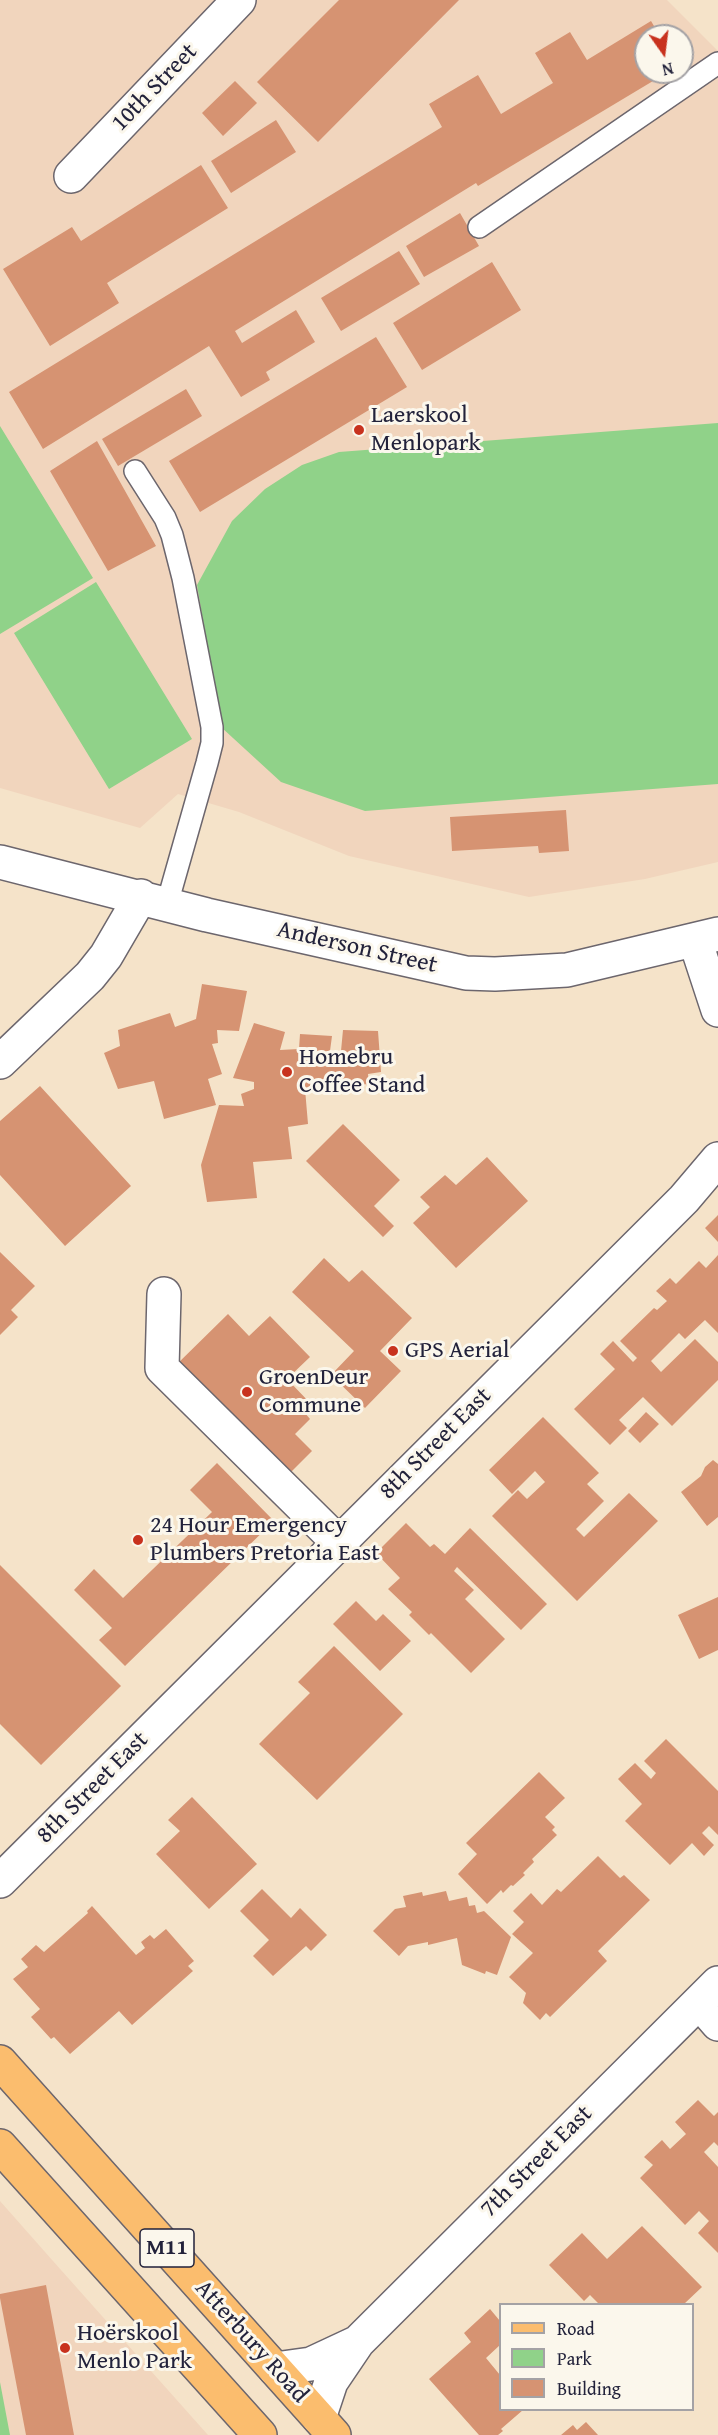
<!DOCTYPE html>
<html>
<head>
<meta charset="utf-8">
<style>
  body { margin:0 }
  #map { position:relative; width:718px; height:2435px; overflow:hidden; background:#f5e3c9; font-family:"Gentium Book Plus",serif }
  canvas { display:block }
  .legend { position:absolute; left:499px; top:2303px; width:195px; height:108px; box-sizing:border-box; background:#fbf7ec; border:2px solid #a4a2a5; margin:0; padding:8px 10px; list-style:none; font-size:18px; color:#22223b }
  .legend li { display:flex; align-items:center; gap:12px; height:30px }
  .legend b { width:30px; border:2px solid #a4a2a5 }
  .north { position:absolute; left:634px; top:24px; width:60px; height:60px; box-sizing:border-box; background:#fbf7ec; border:2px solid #a4a2a5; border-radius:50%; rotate:166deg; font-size:16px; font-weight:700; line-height:24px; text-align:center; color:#22223b }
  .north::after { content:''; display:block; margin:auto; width:21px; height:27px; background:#c8321e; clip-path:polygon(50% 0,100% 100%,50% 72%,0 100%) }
</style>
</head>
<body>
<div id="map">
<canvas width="718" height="2435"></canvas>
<ul class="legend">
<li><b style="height:8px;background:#fbbd6e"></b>Road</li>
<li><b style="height:16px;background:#90d289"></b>Park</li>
<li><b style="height:16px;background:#d69372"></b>Building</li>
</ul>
<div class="north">N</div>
</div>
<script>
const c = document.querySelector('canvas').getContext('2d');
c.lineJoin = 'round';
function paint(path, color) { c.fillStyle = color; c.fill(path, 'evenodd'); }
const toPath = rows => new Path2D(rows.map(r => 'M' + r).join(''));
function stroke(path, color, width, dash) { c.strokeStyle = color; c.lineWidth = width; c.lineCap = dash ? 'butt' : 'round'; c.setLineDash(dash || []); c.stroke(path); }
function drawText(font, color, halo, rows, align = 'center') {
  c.font = font + ' "Gentium Book Plus",serif'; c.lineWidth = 6; c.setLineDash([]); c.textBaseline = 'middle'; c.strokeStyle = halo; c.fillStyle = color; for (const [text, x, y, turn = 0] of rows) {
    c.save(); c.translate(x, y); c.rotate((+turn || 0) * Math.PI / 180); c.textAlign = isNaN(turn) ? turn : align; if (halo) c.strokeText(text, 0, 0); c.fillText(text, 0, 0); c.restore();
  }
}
paint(toPath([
  [0,0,667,0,718,51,718,862,645,879,529,897,349,856,239,812,178,794,140,828,0,788],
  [646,36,682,36,682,72,646,72],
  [0,2201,53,2261,208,2435,0,2435]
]), '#f1d5bd');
paint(toPath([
  [718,423,718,784,365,811,281,782,221,727,197,585,232,521,265,489,302,465,339,452],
  [0,426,93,578,0,634],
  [96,582,192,739,109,789,14,633],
  [0,2382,10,2435,0,2435]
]), '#90d289');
paint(toPath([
  [339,0,459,0,318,142,257,82],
  [651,21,660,36,646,36,646,72,668,72,478,186,476,183,235,331,242,343,296,310,315,342,266,372,270,380,241,397,209,346,43,449,9,392,442,127,429,104,478,75,501,114,553,83,535,53,570,32,587,60],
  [235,81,257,103,223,136,202,113],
  [276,120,296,152,231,193,211,161],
  [201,165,228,208,107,283,119,303,50,346,3,269,72,227,81,241],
  [460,213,479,246,424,277,406,246],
  [399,251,420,284,341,331,321,298],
  [492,262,521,310,422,370,393,323],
  [376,337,407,387,200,512,169,461],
  [186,389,202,416,118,466,102,439],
  [97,441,156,546,108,571,50,471],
  [566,810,569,851,539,853,538,846,452,851,450,817],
  [202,984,247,991,239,1031,217,1030,218,1043,212,1044,222,1074,208,1079,216,1105,164,1119,154,1081,118,1089,104,1053,120,1046,118,1030,170,1013,175,1027,196,1019],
  [254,1023,285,1032,280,1050,299,1049,300,1034,332,1036,330,1051,341,1051,343,1030,378,1031,381,1072,368,1074,369,1084,305,1089,308,1124,288,1127,292,1159,253,1162,257,1198,207,1202,201,1165,219,1105,244,1106,241,1094,254,1089,254,1082,233,1078],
  [40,1086,131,1186,65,1246,0,1175,0,1121],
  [343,1124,400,1180,374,1206,394,1226,383,1237,306,1161],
  [487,1157,528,1201,456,1268,413,1223,430,1207,420,1197,445,1175,456,1185],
  [718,1215,718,1242,705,1228],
  [0,1252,35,1286,11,1310,18,1317,0,1335],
  [718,1255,718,1333,705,1320,685,1339,679,1333,651,1361,661,1372,695,1339,718,1362,718,1380,672,1426,643,1397,619,1420,627,1428,610,1445,574,1409,615,1369,600,1354,613,1341,633,1362,637,1358,620,1341,654,1308,657,1310,667,1301,656,1291,670,1278,676,1284,699,1261,706,1268],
  [324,1258,349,1282,362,1270,412,1318,380,1351,401,1371,365,1408,331,1375,354,1351,292,1292],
  [228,1314,249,1336,270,1316,310,1357,287,1379,312,1405,305,1413,310,1419,295,1434,312,1451,282,1481,172,1369],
  [646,1412,659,1424,640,1443,628,1431],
  [543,1417,599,1473,587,1484,604,1501,576,1529,584,1537,629,1493,658,1521,577,1601,492,1516,518,1490,527,1499,545,1482,535,1471,512,1494,489,1470],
  [713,1460,718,1464,718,1517,707,1526,681,1492,701,1476,705,1467],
  [217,1463,274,1521,125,1666,99,1640,112,1628,74,1590,94,1569,123,1598,212,1512,190,1490],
  [406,1523,430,1547,434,1544,445,1554,470,1528,547,1604,521,1630,457,1567,454,1571,474,1590,465,1599,505,1639,471,1673,431,1633,429,1635,409,1615,412,1612,388,1589,400,1578,376,1553],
  [0,1565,121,1686,41,1765,0,1724],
  [718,1597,718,1650,699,1659,678,1615],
  [356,1601,376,1621,383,1614,411,1641,380,1671,333,1624],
  [334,1646,403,1714,317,1800,259,1744,310,1693,298,1682],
  [666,1739,718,1791,718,1835,709,1826,702,1833,714,1845,704,1856,692,1843,670,1865,625,1821,642,1804,618,1779,635,1763,651,1779,656,1773,644,1761],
  [539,1772,565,1798,545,1817,555,1827,552,1830,557,1835,532,1859,534,1862,523,1873,525,1875,513,1886,511,1885,503,1893,501,1890,487,1904,458,1874,477,1854,466,1843],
  [192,1797,257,1864,209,1909,156,1854,180,1831,168,1820],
  [598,1856,620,1878,624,1875,650,1900,598,1951,607,1961,550,2017,546,2013,540,2020,523,2003,526,1993,509,1977,533,1953,512,1934,524,1922,513,1911,531,1893,542,1905,557,1889,561,1892],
  [262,1889,291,1918,300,1908,327,1935,311,1951,306,1946,273,1976,253,1956,269,1940,240,1911],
  [446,1891,449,1901,467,1897,469,1906,475,1905,477,1913,484,1911,511,1937,497,1975,486,1971,485,1974,462,1965,457,1938,428,1945,428,1942,408,1946,399,1956,373,1931,395,1909,406,1907,403,1896,422,1892,423,1896],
  [92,1906,136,1955,145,1948,141,1942,150,1935,154,1939,166,1929,194,1961,188,1966,193,1971,132,2025,119,2011,70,2054,54,2037,51,2039,31,2017,40,2009,13,1979,28,1967,21,1959,36,1945,44,1952,88,1913,87,1911],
  [698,2100,714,2116,718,2112,718,2146,714,2142,704,2152,718,2167,718,2253,698,2233,709,2221,699,2211,685,2225,640,2178,653,2165,644,2157,662,2140,670,2149,686,2134,675,2122],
  [642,2226,702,2287,684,2304,599,2304,590,2295,584,2301,549,2265,582,2233,607,2259],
  [46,2285,74,2435,26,2435,0,2298,0,2294],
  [490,2309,500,2321,500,2345,486,2358,500,2375,500,2410,523,2410,501,2429,503,2431,498,2435,479,2435,429,2379,471,2342,464,2333],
  [586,2422,598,2435,561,2435,573,2425,577,2430]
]), '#d69372');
const lane = toPath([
  [479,227,718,63],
  [135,471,165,518,172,535,183,578,212,727,212,743,207,763,167,904]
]);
const street = toPath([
  [71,176,239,0],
  [0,862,207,915,466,973,495,974,567,970,718,934],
  [695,940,718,1010],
  [0,1062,90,976,106,956,141,896],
  [164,1294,162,1368,338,1542],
  [0,1881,684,1199,718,1159],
  [699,2002,718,2024],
  [275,2369,311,2364,356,2343],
  [319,2418,331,2382,358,2342,718,1983]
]);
const primary = toPath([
  [0,2062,334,2435],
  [0,2146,260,2435]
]);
stroke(lane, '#6c666d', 24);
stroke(street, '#6c666d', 36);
stroke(primary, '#6c666d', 36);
stroke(lane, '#fff', 21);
stroke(street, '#fff', 33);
stroke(primary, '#fbbd6e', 33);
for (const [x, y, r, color] of [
  [359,430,6,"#c8321e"],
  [287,1072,6,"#c8321e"],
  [393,1351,6,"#c8321e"],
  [247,1392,6,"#c8321e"],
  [138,1540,6,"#c8321e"],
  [65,2348,6,"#c8321e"]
]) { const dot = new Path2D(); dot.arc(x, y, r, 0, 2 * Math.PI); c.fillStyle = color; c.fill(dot); stroke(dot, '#fbf7ec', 2); }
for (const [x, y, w] of [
  [167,2248,54]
]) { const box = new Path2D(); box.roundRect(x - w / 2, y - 19, w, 38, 4.5); c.fillStyle = '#fbf7ec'; c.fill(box); stroke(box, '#22223b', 1.5); }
drawText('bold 22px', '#22223b', null, [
  ["M11",167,2248]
]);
drawText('24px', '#22223b', '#fbf7ec', [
  ["10th Street",155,88,-46],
  ["Anderson Street",357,948,13],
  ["8th Street East",436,1444,-45],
  ["8th Street East",93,1788,-45],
  ["7th Street East",537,2162,-45],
  ["Atterbury Road",251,2342,48]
]);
drawText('24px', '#22223b', '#fbf7ec', [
  ["Laerskool",371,416],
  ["Menlopark",371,444],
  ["Homebru",299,1058],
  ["Coffee Stand",299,1086],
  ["GPS Aerial",405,1351],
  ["GroenDeur",259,1378],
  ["Commune",259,1406],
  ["24 Hour Emergency",150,1526],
  ["Plumbers Pretoria East",150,1554],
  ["Hoërskool",77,2334],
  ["Menlo Park",77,2362]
], 'left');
</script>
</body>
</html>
